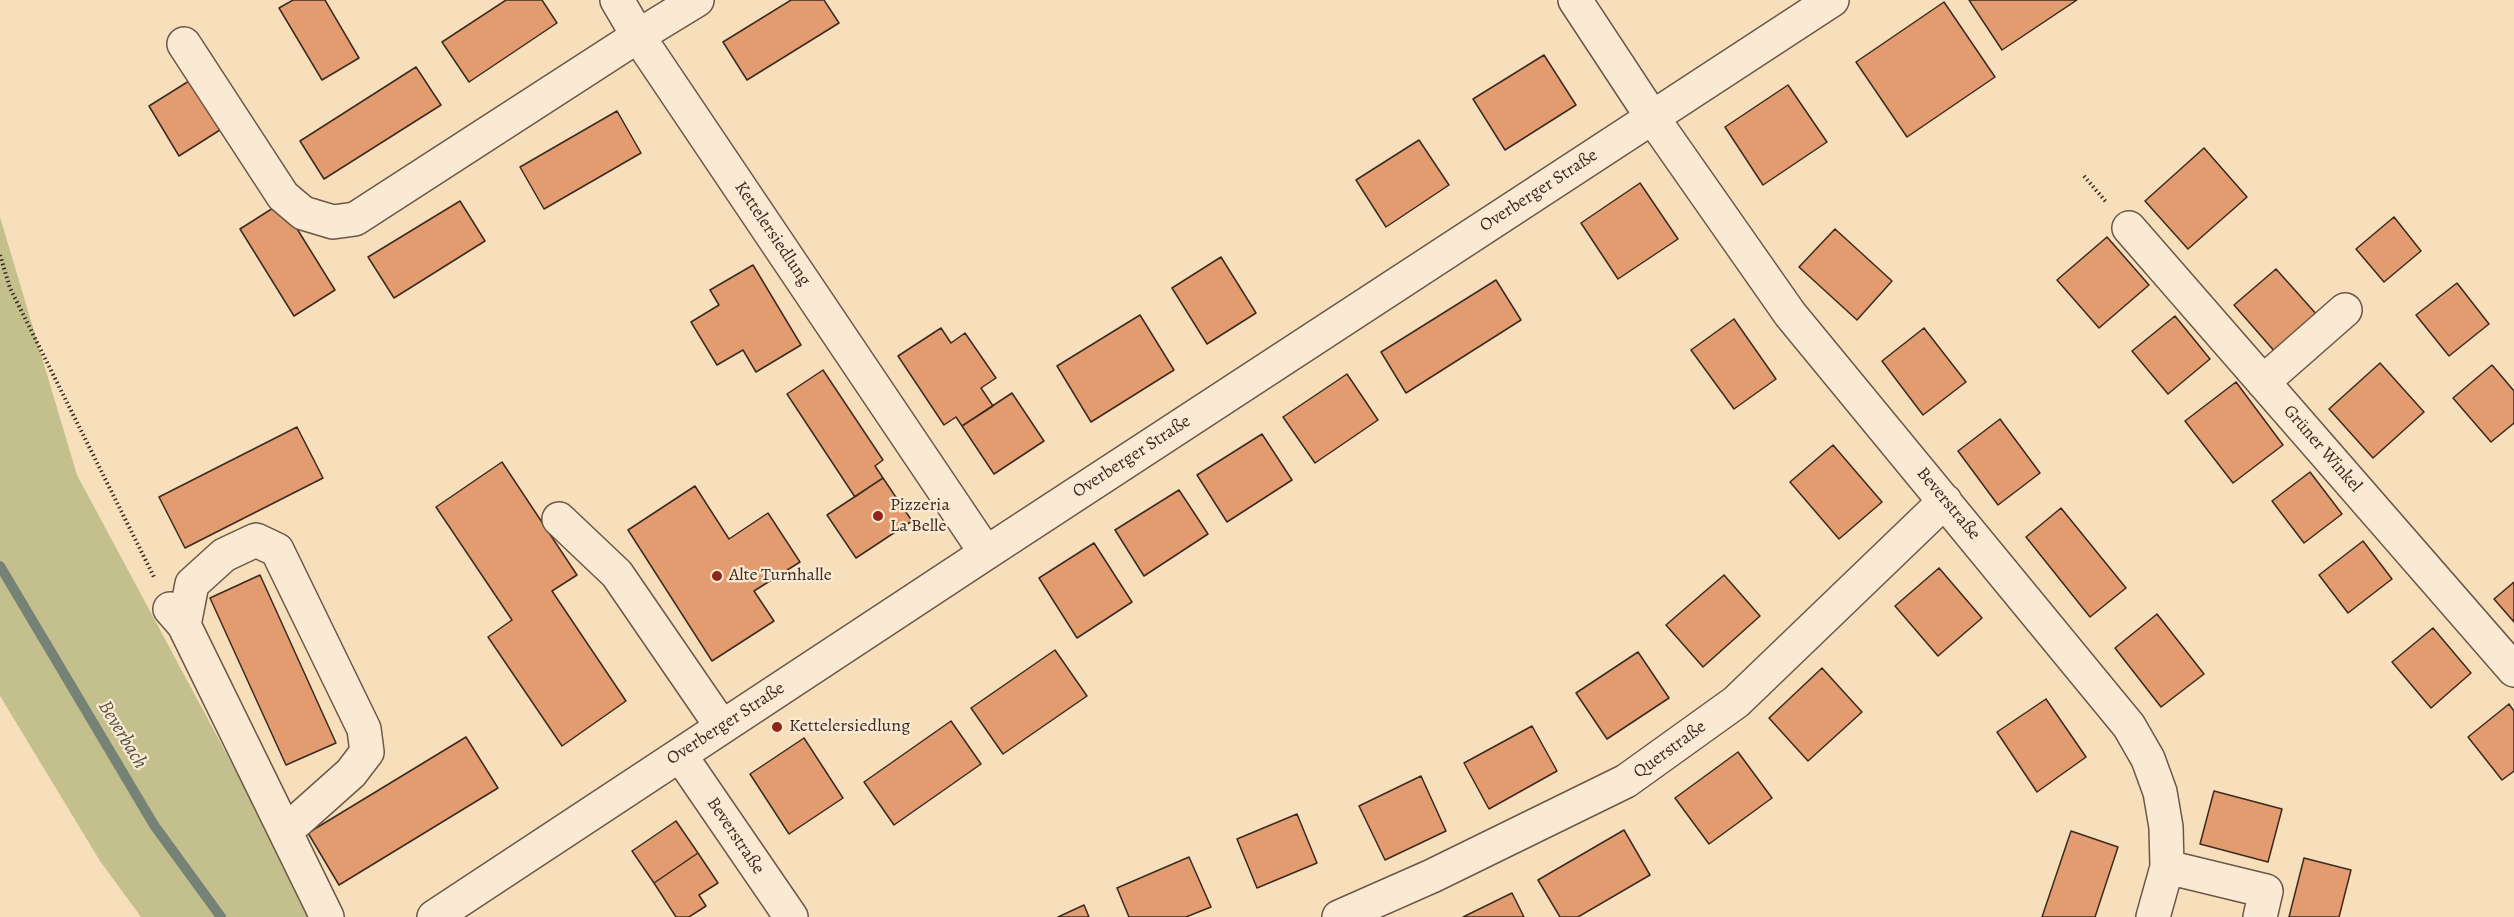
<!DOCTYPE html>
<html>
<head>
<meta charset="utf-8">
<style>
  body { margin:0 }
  canvas { display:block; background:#f8dfbc }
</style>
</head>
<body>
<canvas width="2514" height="917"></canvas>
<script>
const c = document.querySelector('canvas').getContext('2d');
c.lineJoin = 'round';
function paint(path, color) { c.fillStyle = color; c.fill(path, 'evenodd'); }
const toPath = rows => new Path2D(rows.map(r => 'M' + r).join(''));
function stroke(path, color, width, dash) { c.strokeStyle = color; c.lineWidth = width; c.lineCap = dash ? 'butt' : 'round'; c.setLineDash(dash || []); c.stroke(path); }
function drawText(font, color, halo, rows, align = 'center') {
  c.font = font + ' Alegreya,serif'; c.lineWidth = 4.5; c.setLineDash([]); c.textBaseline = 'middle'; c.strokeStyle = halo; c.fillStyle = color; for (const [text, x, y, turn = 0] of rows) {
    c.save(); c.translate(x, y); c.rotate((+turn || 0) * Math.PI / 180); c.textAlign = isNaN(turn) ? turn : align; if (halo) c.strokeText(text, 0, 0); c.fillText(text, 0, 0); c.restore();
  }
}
paint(toPath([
  [0,217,77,475,314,917,141,917,100,861,0,696]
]), '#c3c08d');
stroke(toPath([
  [0,566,154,825,221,917]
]), '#768275', 10);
const building = toPath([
  [293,0,325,0,359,58,322,80,279,8,293,0],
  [506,0,542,0,557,23,469,82,442,42,506,0],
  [791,0,824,0,839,23,747,80,723,42,791,0],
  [1969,0,2077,0,2002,50,1969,0],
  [1944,2,1995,77,1907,137,1856,62,1944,2],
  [1544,55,1576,105,1505,150,1473,99,1544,55],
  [416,67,441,105,324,179,300,141,416,67],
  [189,81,220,130,179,156,149,106,189,81],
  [1788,85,1827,142,1763,185,1725,127,1788,85],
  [617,111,641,153,544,209,520,167,617,111],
  [1419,140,1449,185,1386,227,1356,180,1419,140],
  [2204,148,2247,197,2188,249,2145,201,2204,148],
  [1640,183,1678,239,1618,279,1581,223,1640,183],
  [460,201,485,241,394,298,368,257,460,201],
  [281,203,335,290,294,316,240,229,281,203],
  [2394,217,2421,251,2384,282,2356,249,2394,217],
  [1835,229,1892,281,1857,320,1799,267,1835,229],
  [2107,237,2149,285,2099,328,2057,280,2107,237],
  [1221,257,1256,313,1207,344,1172,288,1221,257],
  [753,265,801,345,756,372,743,350,717,365,691,322,719,305,710,290,753,265],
  [2276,269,2318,316,2276,353,2234,305,2276,269],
  [1496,280,1521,320,1406,393,1381,352,1496,280],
  [2457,283,2489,324,2449,356,2416,315,2457,283],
  [1140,315,1174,370,1091,422,1057,366,1140,315],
  [2175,316,2210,359,2168,394,2132,351,2175,316],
  [1734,319,1776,379,1734,409,1691,350,1734,319],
  [941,328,951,343,965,333,996,378,981,388,993,406,962,426,956,417,944,425,898,356,941,328],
  [1924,328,1966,382,1923,415,1882,361,1924,328],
  [2380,363,2424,412,2373,458,2329,409,2380,363],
  [2492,365,2514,391,2514,423,2491,442,2453,398,2492,365],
  [823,370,883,460,875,466,883,478,855,497,787,394,823,370],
  [1347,374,1378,420,1315,463,1283,417,1347,374],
  [2236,382,2283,445,2233,483,2185,421,2236,382],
  [1012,393,1044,441,994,474,962,426,1012,393],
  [2000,419,2040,473,1998,505,1958,451,2000,419],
  [297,427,323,478,185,548,159,497,297,427],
  [1262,434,1292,480,1227,522,1197,475,1262,434],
  [1833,445,1882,502,1839,539,1790,482,1833,445],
  [502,462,577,575,552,591,626,701,562,746,488,637,512,620,436,507,502,462],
  [2310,472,2342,514,2304,543,2272,501,2310,472],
  [883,478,912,521,856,558,827,515,883,478],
  [695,486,729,539,768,513,800,562,754,591,774,621,712,661,628,530,695,486],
  [1179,490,1208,534,1144,576,1115,530,1179,490],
  [2061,508,2126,588,2090,617,2026,537,2061,508],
  [2363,541,2392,579,2348,613,2319,575,2363,541],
  [1094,543,1132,602,1077,638,1039,578,1094,543],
  [1939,568,1982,618,1938,656,1895,606,1939,568],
  [260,575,336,743,286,765,210,598,260,575],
  [1724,575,1760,616,1703,667,1666,625,1724,575],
  [2514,582,2514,622,2494,599,2514,582],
  [2157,614,2204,674,2161,707,2115,648,2157,614],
  [2433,628,2471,673,2431,708,2392,662,2433,628],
  [1055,650,1087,696,1003,754,971,708,1055,650],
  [1638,652,1669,698,1607,739,1576,693,1638,652],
  [1822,668,1862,712,1808,761,1769,718,1822,668],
  [2046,699,2086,757,2037,792,1997,732,2046,699],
  [2509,704,2514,711,2514,771,2502,780,2468,737,2509,704],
  [951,721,981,764,894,825,864,782,951,721],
  [1532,726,1557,771,1489,809,1464,763,1532,726],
  [466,737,498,788,339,885,308,833,466,737],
  [804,738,843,798,789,834,750,774,804,738],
  [1738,752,1772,798,1709,844,1675,798,1738,752],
  [1421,776,1446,831,1385,860,1359,806,1421,776],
  [2214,791,2282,809,2268,862,2200,844,2214,791],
  [1297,814,1317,863,1257,888,1237,839,1297,814],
  [676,821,698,853,654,883,632,851,676,821],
  [1624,830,1650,875,1578,917,1560,917,1538,880,1624,830],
  [2071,831,2118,847,2095,917,2042,917,2071,831],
  [698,853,718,883,699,895,706,906,689,917,676,917,654,883,698,853],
  [1189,857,1211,907,1186,917,1129,917,1117,888,1189,857],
  [2304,858,2351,870,2339,917,2289,917,2304,858],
  [1512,893,1524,917,1463,917,1512,893],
  [1084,905,1089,917,1058,917,1084,905]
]);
paint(building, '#e29c6f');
stroke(building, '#3b2a21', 1.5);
const minor = toPath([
  [617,0,638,36,986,553],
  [1575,0,1652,117,1790,314,2129,726,2148,759,2160,792,2166,827,2167,867,2153,917],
  [184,44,283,196,303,213,333,222,355,219,638,36,697,0],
  [2129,228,2514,670],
  [2263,382,2345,310],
  [559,519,617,574,722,727],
  [170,609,184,625,327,917],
  [184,625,192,584,224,555,256,540,277,550,364,729,367,752,351,773,286,831],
  [680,755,791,917],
  [2167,867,2266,891,2260,917],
  [434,917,986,553,1832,0],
  [1339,917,1432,876,1626,781,1736,702,1945,501]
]);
stroke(minor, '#6a5748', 36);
stroke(toPath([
  [2084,176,2107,203],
  [0,255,10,288,155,579]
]), '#3b2a21', 4, [1.5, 3]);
stroke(minor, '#faead3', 33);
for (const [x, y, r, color] of [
  [878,516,6,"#8f2418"],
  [717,576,6,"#8f2418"],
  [777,727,6,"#8f2418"]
]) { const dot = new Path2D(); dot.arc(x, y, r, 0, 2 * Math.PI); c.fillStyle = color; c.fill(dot); stroke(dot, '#faead3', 2); }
drawText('18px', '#3b2a21', '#faead3', [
  ["Overberger Straße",1539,191,-33],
  ["Kettelersiedlung",772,234,56],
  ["Grüner Winkel",2322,449,49],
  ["Overberger Straße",1132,457,-33],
  ["Beverstraße",1948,504,50],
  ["Overberger Straße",726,724,-33],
  ["Querstraße",1670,750,-36],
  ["Beverstraße",735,836,56]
]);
drawText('18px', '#3b2a21', '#faead3', [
  ["Pizzeria",890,506],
  ["La Belle",890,527],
  ["Alte Turnhalle",729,576],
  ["Kettelersiedlung",789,727]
], 'left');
drawText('italic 20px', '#544f44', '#faead3', [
  ["Beverbach",122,735,59]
]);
</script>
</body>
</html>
